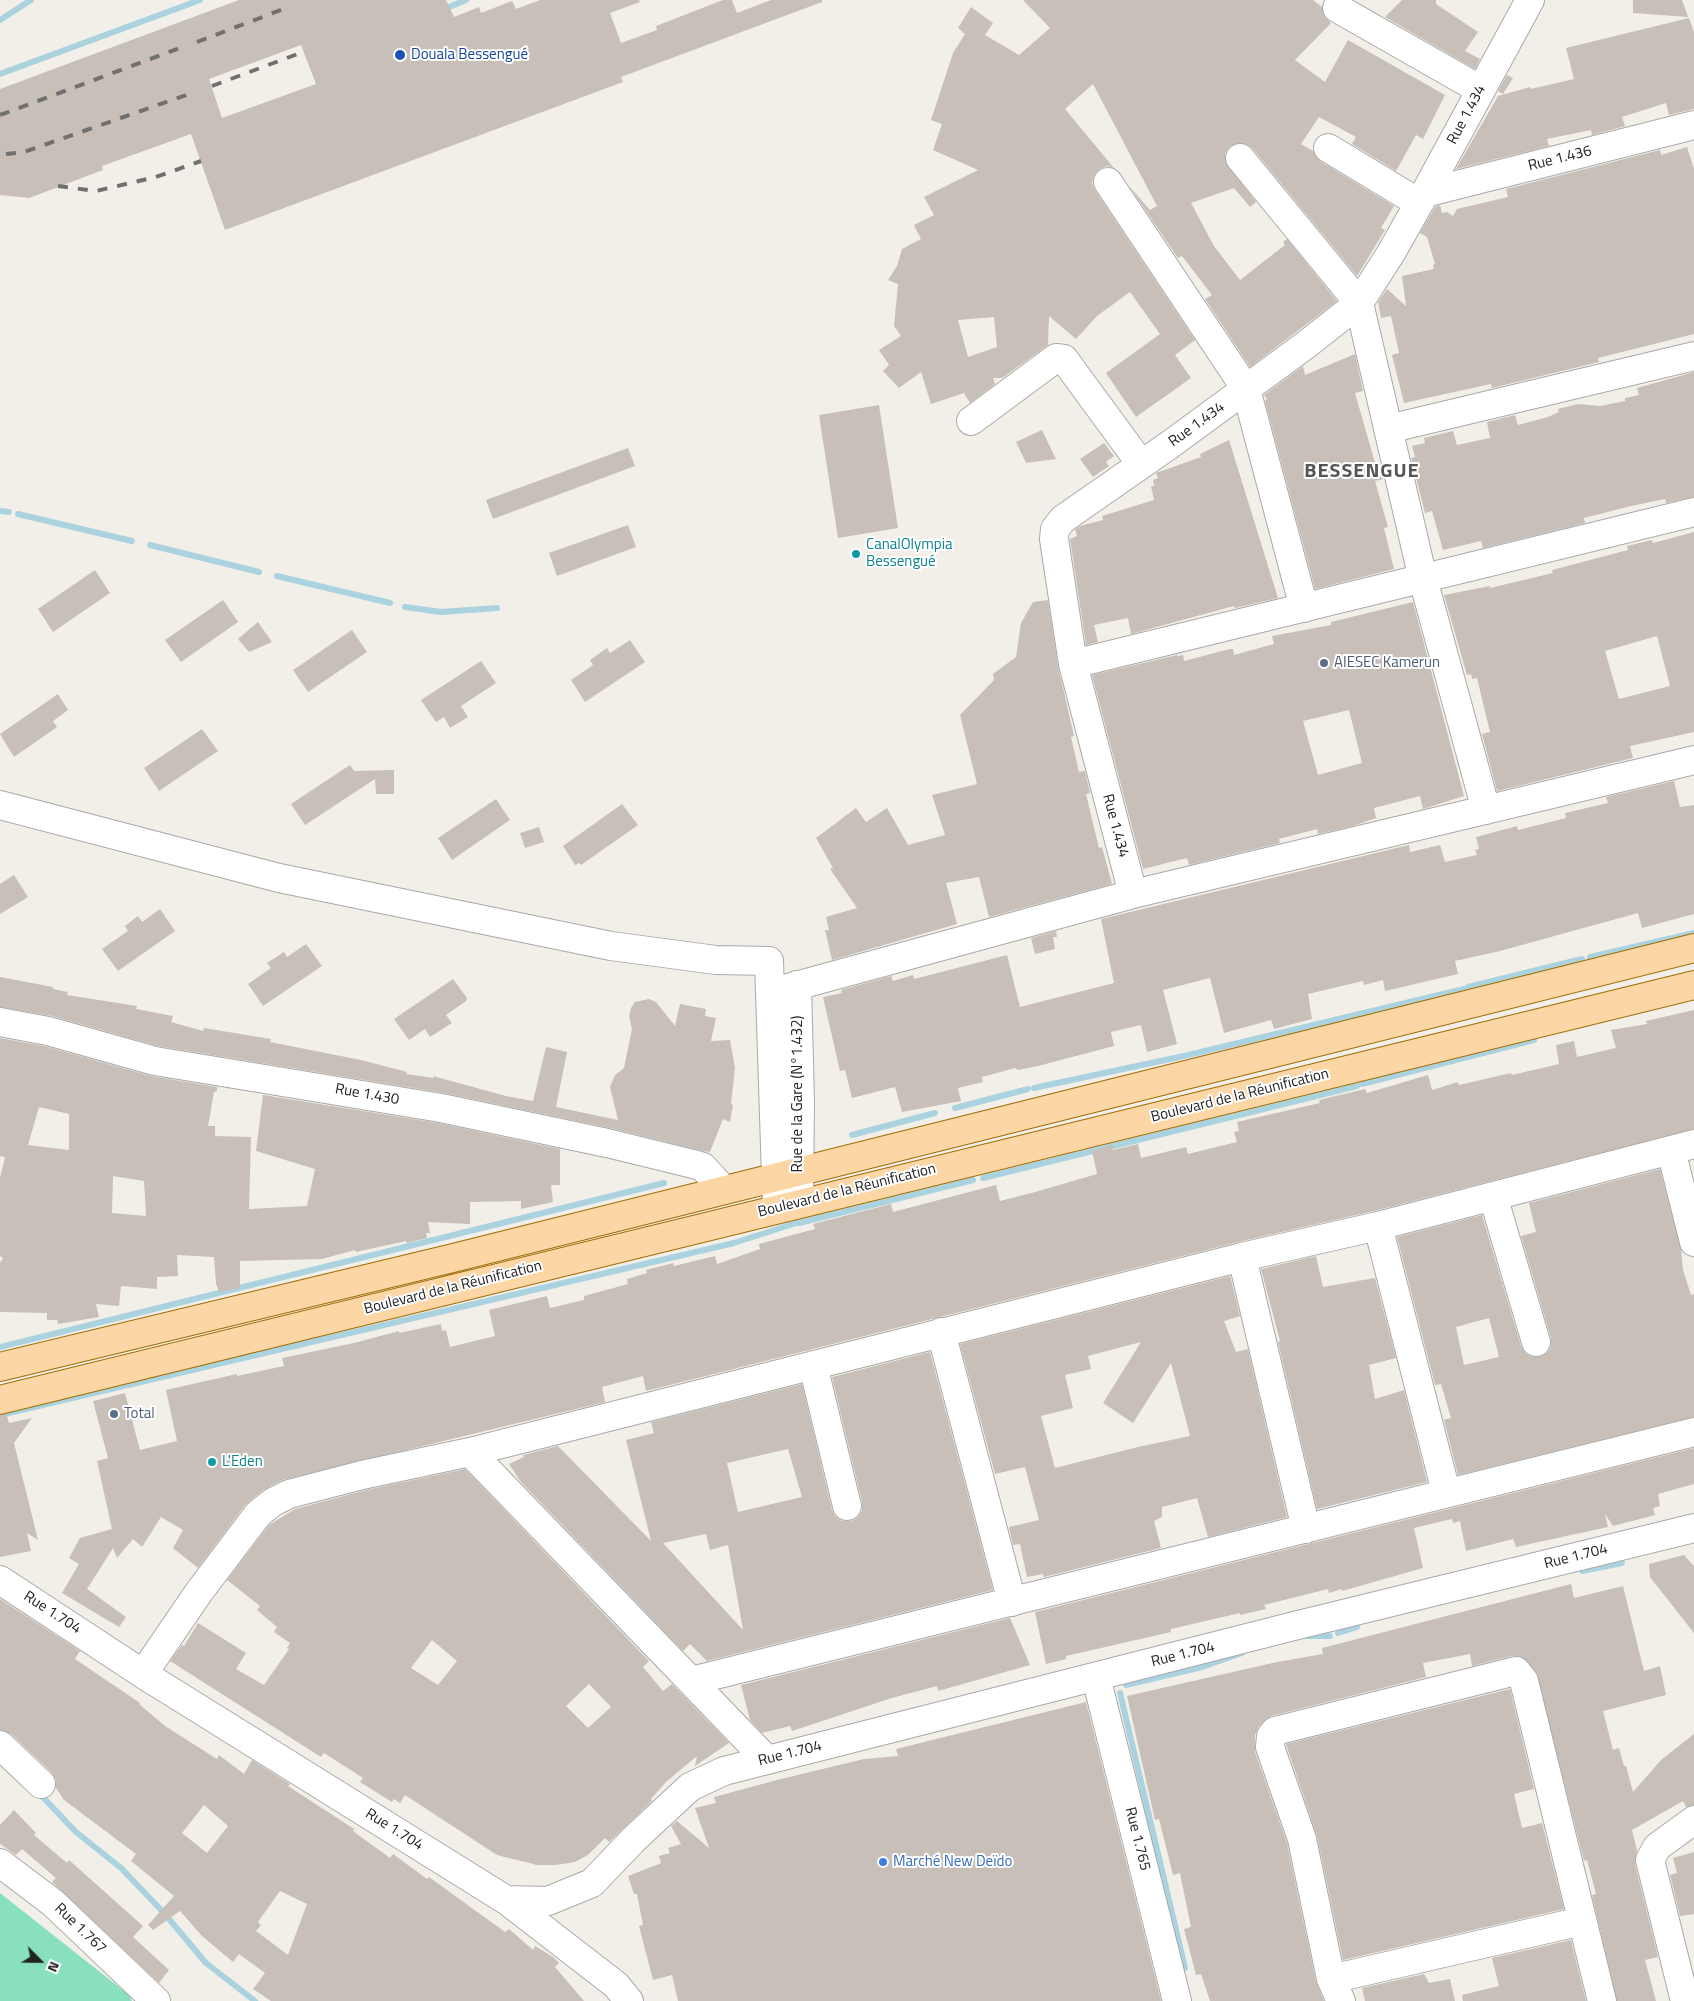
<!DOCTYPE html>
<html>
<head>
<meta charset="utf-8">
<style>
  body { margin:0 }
  #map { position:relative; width:1694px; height:2001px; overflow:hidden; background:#f2efe9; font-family:"Titillium Web",sans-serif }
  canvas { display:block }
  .north { position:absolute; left:15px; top:1936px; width:50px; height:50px; -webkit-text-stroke:4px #fff; paint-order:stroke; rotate:113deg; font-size:14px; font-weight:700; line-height:20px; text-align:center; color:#222 }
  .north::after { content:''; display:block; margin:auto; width:18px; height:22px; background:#222; clip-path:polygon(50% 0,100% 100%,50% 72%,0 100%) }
</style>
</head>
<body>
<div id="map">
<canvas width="1694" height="2001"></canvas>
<div class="north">N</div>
</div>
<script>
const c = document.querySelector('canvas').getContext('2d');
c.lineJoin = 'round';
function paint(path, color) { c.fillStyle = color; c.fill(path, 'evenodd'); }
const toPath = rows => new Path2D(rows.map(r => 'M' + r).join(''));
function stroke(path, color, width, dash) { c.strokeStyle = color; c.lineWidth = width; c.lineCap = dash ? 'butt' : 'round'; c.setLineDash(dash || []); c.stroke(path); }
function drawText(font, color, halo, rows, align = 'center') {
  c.font = font + ' "Titillium Web",sans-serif'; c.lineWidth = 4; c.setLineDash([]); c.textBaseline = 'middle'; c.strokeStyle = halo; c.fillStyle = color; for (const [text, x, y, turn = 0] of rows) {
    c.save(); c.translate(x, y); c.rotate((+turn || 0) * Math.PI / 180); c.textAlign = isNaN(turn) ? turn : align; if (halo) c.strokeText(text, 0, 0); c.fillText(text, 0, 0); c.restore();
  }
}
paint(toPath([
  [0,1893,129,1995,132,2001,0,2001]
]), '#88e0be');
stroke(toPath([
  [449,7,466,0],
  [0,20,31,0],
  [0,74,200,0],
  [0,511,9,512],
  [18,514,132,541],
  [150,545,259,572],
  [277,576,390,603],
  [405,607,441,612,497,608],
  [1590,957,1694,933],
  [1468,987,1582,959],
  [1362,1084,1534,1040],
  [1034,1088,1184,1056,1464,989],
  [955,1108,1028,1089],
  [852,1135,935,1113],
  [983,1178,1357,1086],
  [799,1223,973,1180],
  [0,1347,664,1183],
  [0,1415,734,1243,796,1223],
  [1582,1571,1622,1563],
  [1338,1633,1357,1627],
  [1304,1636,1330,1636],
  [1126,1685,1202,1667,1242,1653],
  [1120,1693,1185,1968],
  [37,1791,76,1832,121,1868,164,1913,206,1963,255,2001]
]), '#aad3df', 6);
paint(toPath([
  [239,0,446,0,454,17,479,7,481,13,512,1,516,9,540,0,639,0,640,2,610,13,621,43,657,30,656,26,723,0,732,0,737,13,771,0,822,0,822,2,621,77,623,82,225,230,191,134,102,166,103,170,29,198,0,195,0,89],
  [301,45,316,84,222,118,209,79],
  [1023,0,1313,0,1322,7,1324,16,1331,23,1295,60,1325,82,1348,40,1445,95,1423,139,1416,135,1396,171,1352,144,1356,137,1319,117,1301,144,1313,151,1320,161,1394,206,1381,228,1385,230,1357,276,1252,148,1246,144,1238,143,1230,146,1225,153,1225,161,1256,202,1250,207,1234,188,1191,203,1214,246,1240,280,1285,245,1283,242,1287,239,1337,301,1250,367,1205,299,1212,295,1182,256,1178,258,1129,186,1150,210,1157,206,1093,84,1065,109,1114,168,1107,166,1100,169,1094,175,1092,183,1095,190,1195,340,1175,355,1191,378,1136,417,1106,373,1160,334,1130,292,1097,316,1076,339,1049,316,1048,345,1002,378,993,378,995,384,970,403,964,393,931,404,921,372,899,388,883,371,889,365,879,350,901,336,894,326,898,284,888,280,897,266,902,249,921,239,914,225,934,215,924,197,978,170,933,150,942,124,931,120,953,53,965,34,958,28,971,7,993,23,985,35,1019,55,1050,28],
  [994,317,997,347,968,357,958,320],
  [1402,0,1436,0,1436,4,1478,32,1465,51,1480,59,1475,69,1385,17],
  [1633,0,1682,0,1688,17,1633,13],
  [1689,18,1694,32,1694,109,1669,115,1666,103,1622,117,1625,126,1592,135,1591,130,1547,139,1549,146,1456,169,1498,96,1530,87,1531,89,1574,79,1566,48],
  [1507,75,1513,78,1503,94,1498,91],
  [1687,147,1694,169,1694,334,1598,358,1599,362,1492,388,1491,384,1404,403,1392,355,1399,353,1391,316,1381,318,1378,302,1387,289,1406,306,1402,276,1434,269,1433,265,1435,264,1427,237,1420,233,1435,207,1440,205,1442,213,1447,212,1453,216,1457,209,1508,197,1506,189,1660,150,1661,155],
  [1355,354,1363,391,1355,393,1376,466,1380,465,1384,479,1375,481,1388,527,1384,528,1394,569,1315,589,1265,401,1267,399,1264,395,1303,366,1305,375],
  [1694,372,1694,497,1666,503,1665,499,1631,506,1584,518,1585,523,1483,548,1481,541,1443,550,1432,511,1425,513,1411,458,1415,457,1412,446,1425,443,1424,438,1453,431,1457,445,1490,438,1487,422,1515,415,1518,425,1548,417,1559,412,1558,409,1578,404,1600,406,1625,401,1625,398,1639,395,1637,388],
  [879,405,898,528,838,538,819,415],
  [1042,430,1056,459,1026,463,1016,442],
  [1229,440,1278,598,1235,608,1234,606,1131,634,1128,618,1094,625,1098,642,1086,645,1070,539,1077,536,1075,529,1080,526,1103,520,1102,516,1154,500,1151,486,1154,486,1153,480,1158,478,1156,473,1201,457,1200,454],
  [1104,443,1114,456,1106,462,1109,466,1093,477,1080,459],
  [628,448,635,466,493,519,486,500],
  [628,525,636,547,557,576,549,553],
  [1694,532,1694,732,1630,746,1633,758,1497,791,1482,734,1490,732,1477,678,1472,679,1471,674,1467,675,1444,595,1490,586,1490,588,1553,573,1552,570,1628,550,1627,546,1652,540,1653,543],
  [1657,636,1670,686,1619,699,1605,651],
  [95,570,110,593,53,632,38,609],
  [223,600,238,622,181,662,165,640],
  [1048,600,1058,666,1074,736,1071,737,1079,772,1085,771,1090,793,1086,794,1099,848,1102,847,1112,884,989,917,979,877,946,883,957,924,832,960,825,930,829,930,826,917,857,908,830,869,833,868,816,838,856,808,866,822,887,808,908,845,945,835,932,795,977,784,960,715,994,680,993,674,1016,657,1021,623,1033,602],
  [1413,602,1464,796,1423,809,1420,796,1374,808,1376,818,1353,826,1318,834,1317,829,1279,839,1280,843,1189,865,1187,858,1143,869,1092,675,1177,655,1178,656,1183,655,1184,661,1230,649,1233,649,1234,655,1274,644,1272,636,1331,625,1331,622],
  [1349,710,1362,763,1318,775,1303,721],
  [258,622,272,642,249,652,238,639],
  [352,630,367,652,308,692,293,670],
  [630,640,645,662,585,702,571,680,593,665,590,660,607,648,610,653],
  [481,661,496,683,461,706,468,717,450,728,444,717,436,722,421,700],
  [58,694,68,710,53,721,57,727,14,757,0,734],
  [202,729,218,751,159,791,144,768],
  [350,765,354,771,394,770,394,794,376,794,375,779,305,825,291,804],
  [1674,781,1680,807,1694,805,1694,914,1642,928,1638,913,1500,951,1455,961,1458,974,1385,991,1383,980,1364,985,1363,981,1308,994,1312,1019,1274,1029,1271,1020,1224,1033,1210,978,1163,990,1177,1044,1147,1052,1141,1025,1111,1032,1114,1046,1038,1066,1018,1070,1015,1068,982,1077,983,1082,958,1088,961,1101,902,1112,895,1087,852,1098,845,1070,840,1071,823,997,842,993,841,990,891,976,893,981,913,975,914,979,1007,955,1020,1007,1114,983,1101,919,1409,845,1410,852,1440,845,1445,862,1477,855,1475,850,1479,849,1476,837,1517,826,1518,830,1566,818,1565,813,1608,803,1606,797],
  [496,799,510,820,452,860,438,838],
  [622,804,638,825,581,865,579,863,575,865,563,846],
  [539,827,544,842,525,848,520,833],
  [14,875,28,897,0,914,0,884],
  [160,909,175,931,118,971,102,949,128,931,125,926,138,916,142,922],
  [1056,931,1057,937,1053,937,1055,949,1035,954,1031,938],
  [306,944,322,966,263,1006,248,984,271,968,267,963,284,952,287,957],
  [0,977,53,987,53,989,68,992,67,995,137,1006,136,1009,173,1016,171,1022,203,1031,204,1028,271,1039,270,1042,361,1060,407,1072,406,1074,434,1078,433,1076,506,1096,533,1101,546,1047,567,1052,556,1107,618,1120,610,1087,615,1075,624,1068,632,1029,629,1016,631,1008,635,1002,649,999,656,1002,675,1026,680,1004,706,1009,705,1016,716,1018,711,1041,730,1040,735,1068,731,1104,733,1105,730,1122,723,1119,710,1152,703,1151,610,1128,444,1093,158,1046,52,1016,0,1007],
  [453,979,467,998,466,1001,446,1015,452,1023,430,1037,425,1029,409,1040,394,1019],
  [1694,1010,1694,1129,1374,1211,1238,1242,646,1391,643,1376,602,1387,605,1402,282,1480,263,1490,246,1504,198,1568,173,1548,183,1530,161,1517,142,1547,133,1539,117,1558,113,1548,87,1589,126,1617,119,1627,62,1593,79,1564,69,1558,80,1538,112,1529,97,1461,108,1458,93,1401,125,1393,140,1450,177,1441,166,1390,237,1374,237,1376,284,1366,282,1358,354,1343,399,1331,399,1333,441,1324,442,1331,446,1330,450,1347,495,1336,489,1310,547,1296,550,1308,584,1300,584,1296,628,1284,627,1279,647,1273,646,1270,673,1263,674,1266,715,1256,717,1264,760,1249,759,1244,815,1229,813,1224,891,1204,893,1212,996,1185,1000,1201,1035,1192,1097,1174,1092,1151,1112,1145,1113,1150,1138,1144,1141,1158,1186,1147,1188,1154,1237,1142,1234,1132,1239,1131,1237,1122,1320,1103,1319,1100,1365,1089,1367,1093,1428,1075,1432,1090,1458,1082,1459,1085,1511,1073,1512,1075,1559,1064,1556,1045,1574,1041,1577,1057,1616,1048,1611,1030,1647,1024,1646,1021],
  [0,1038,44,1046,151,1076,217,1087,217,1091,214,1092,208,1126,215,1126,215,1136,251,1137,249,1209,307,1206,315,1169,256,1151,263,1095,438,1123,560,1149,560,1185,551,1185,553,1202,521,1209,521,1201,470,1202,470,1224,428,1222,430,1233,426,1233,427,1238,407,1243,406,1241,356,1252,355,1250,322,1259,240,1261,240,1288,219,1292,216,1284,214,1257,177,1255,178,1276,157,1277,157,1289,121,1286,119,1306,96,1304,99,1317,58,1324,57,1320,47,1320,47,1313,0,1312,0,1263,3,1258,0,1256,0,1178,5,1157,0,1156],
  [39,1107,69,1114,69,1150,28,1145],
  [113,1176,144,1181,146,1216,112,1213],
  [1660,1169,1681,1249,1683,1270,1691,1295,1694,1294,1694,1417,1458,1475,1444,1420,1451,1418,1441,1384,1435,1385,1397,1237,1482,1215,1521,1346,1526,1354,1532,1357,1540,1357,1548,1352,1551,1346,1551,1338,1521,1236,1536,1232,1529,1203],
  [1489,1318,1499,1357,1464,1365,1456,1327],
  [1316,1256,1323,1287,1375,1278,1396,1358,1369,1365,1375,1399,1404,1390,1427,1482,1317,1509,1278,1342,1280,1341,1261,1269],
  [1230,1276,1240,1316,1224,1321,1236,1352,1248,1349,1287,1517,1208,1537,1197,1498,1162,1507,1162,1517,1154,1521,1161,1548,1044,1577,1043,1574,1027,1577,1020,1544,1013,1545,1009,1527,1039,1520,1025,1467,995,1474,960,1344],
  [1141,1342,1103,1403,1133,1423,1171,1363,1190,1436,1138,1447,1055,1468,1041,1416,1073,1408,1065,1375,1091,1369,1088,1356],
  [930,1352,993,1590,707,1661,690,1644,683,1651,521,1482,509,1464,524,1457,523,1455,558,1446,651,1541,626,1440,654,1433,651,1422,802,1384,832,1510,835,1516,842,1521,851,1521,857,1518,862,1511,862,1502,832,1377],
  [788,1449,802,1497,738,1512,727,1463],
  [706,1534,710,1550,728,1545,743,1630,663,1543],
  [6,1414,9,1423,32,1418,14,1443,38,1540,27,1533,31,1551,0,1557,0,1415],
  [1694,1448,1694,1484,1658,1494,1660,1506,1653,1508,1655,1515,1613,1526,1605,1514,1608,1527,1516,1547,1513,1539,1466,1551,1460,1521,1453,1523,1452,1519,1414,1528,1423,1568,1342,1591,1342,1589,1329,1593,1328,1589,1264,1605,1266,1609,1240,1615,1240,1613,1171,1629,1171,1632,1066,1656,1066,1659,1046,1664,1035,1612],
  [465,1469,649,1661,643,1667,663,1691,672,1684,729,1743,695,1766,697,1756,666,1782,651,1799,652,1801,609,1842,605,1838,588,1855,575,1862,556,1865,537,1865,497,1855,405,1795,400,1803,394,1799,392,1802,360,1782,363,1778,324,1753,321,1757,170,1661,182,1645,184,1646,198,1623,246,1653,236,1669,264,1685,289,1649,287,1648,290,1643,274,1632,277,1627,257,1610,260,1606,227,1580,269,1525,295,1509,366,1490],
  [432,1640,457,1661,438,1685,411,1668],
  [589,1684,611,1707,588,1728,566,1706],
  [1684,1555,1694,1566,1694,1633,1650,1577,1649,1564],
  [1571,1584,1574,1598,1623,1586,1644,1671,1660,1666,1666,1695,1603,1711,1613,1750,1619,1748,1624,1766,1626,1766,1633,1792,1661,1760,1694,1734,1694,1805,1686,1807,1683,1801,1632,1830,1637,1850,1635,1864,1658,1957,1645,1960,1656,2001,1617,2001,1592,1895,1596,1894,1587,1860,1584,1861,1536,1672,1520,1656,1512,1656,1472,1666,1470,1654,1423,1663,1426,1677,1271,1716,1259,1726,1255,1735,1255,1752,1287,1843,1316,1982,1324,2001,1210,2001,1201,1974,1196,1975,1184,1929,1191,1927,1180,1873,1173,1875,1159,1819,1155,1820,1127,1696,1277,1662,1323,1654,1322,1648],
  [0,1599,80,1651,75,1659,140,1703,139,1704,165,1726,217,1759,219,1755,244,1774,252,1760,290,1784,288,1786,354,1829,353,1831,390,1858,393,1854,427,1879,429,1877,505,1932,509,1929,533,1950,535,1946,553,1957,559,1963,555,1967,584,2001,271,2001,253,1989,265,1973,239,1954,233,1962,202,1936,180,1911,153,1930,148,1925,174,1896,131,1861,136,1854,64,1800,56,1788,56,1780,52,1773,11,1734,0,1730],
  [204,1805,228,1826,207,1853,182,1833],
  [280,1891,307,1904,288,1955,256,1931,261,1925,258,1922],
  [1010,1618,1030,1665,938,1691,937,1686,892,1698,792,1731,790,1726,762,1733,750,1720,741,1685],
  [1510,1689,1534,1789,1514,1794,1522,1828,1542,1823,1564,1909,1343,1960,1317,1836,1286,1744],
  [1086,1702,1161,2001,678,2001,672,1975,653,1980,639,1926,643,1925,637,1894,634,1894,628,1876,659,1864,661,1863,659,1856,670,1853,668,1848,681,1844,671,1826,677,1821,709,1848,695,1808,716,1803,714,1797,777,1780,864,1759,898,1756,896,1749],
  [14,1810,36,1833,34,1835,67,1863,69,1860,143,1926,133,1937,169,1970,159,1983,52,1882,56,1878,22,1849,16,1855,0,1844,0,1825],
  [1694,1852,1694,1914,1680,1916,1670,1875,1677,1873,1673,1858],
  [1571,1940,1586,2001,1463,2001,1462,1995,1499,1986,1492,1958],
  [1424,1974,1429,1983,1450,1979,1455,2001,1365,2001,1362,1988]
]), '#c7bfb8');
const minor = toPath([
  [1337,8,1481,90],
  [1328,148,1419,203],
  [1240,158,1359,303,1423,579,1486,810],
  [1108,182,1246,389,1304,608],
  [1425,193,1694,125],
  [971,421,1056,358,1064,359,1141,464],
  [1388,429,1694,356],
  [1073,664,1694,512],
  [0,805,279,878,611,946,716,960,769,961,777,1208],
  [1133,894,1073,664,1054,539,1055,529,1063,519,1168,446,1307,344,1359,303,1391,253,1425,193,1530,0],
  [797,985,800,1101,799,1203],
  [770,993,1133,894,1694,760],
  [0,1022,48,1031,155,1061,441,1108,607,1143,697,1165,703,1167,724,1190],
  [1671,1150,1694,1242],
  [1493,1196,1536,1342],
  [1378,1226,1446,1492],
  [1242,1257,1306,1529],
  [941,1332,1012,1602],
  [813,1365,847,1506],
  [470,1452,766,1759],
  [0,1580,143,1674,506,1900,616,1985,629,2001],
  [143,1674,199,1592,258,1514,273,1502,289,1494,362,1475,470,1452,1242,1257,1378,1226,1694,1144],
  [1096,1677,1177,2001],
  [691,1681,1694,1432],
  [0,1745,41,1784],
  [0,1863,53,1903,156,2001],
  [506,1900,548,1901,592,1883,634,1839,690,1787,724,1771,1294,1626,1694,1528],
  [1331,1979,1582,1921],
  [1341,2001,1331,1979,1302,1839,1270,1747,1271,1736,1275,1731,1516,1671,1524,1681,1602,2001],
  [1685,2001,1650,1860,1657,1847,1694,1820]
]);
const major = toPath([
  [0,1367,449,1259,1694,948],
  [0,1400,1694,985]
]);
stroke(minor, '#a9a9a9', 30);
stroke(major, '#a06b00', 30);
stroke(minor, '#fff', 28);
stroke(major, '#fcd6a4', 28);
stroke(toPath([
  [197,42,286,8],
  [212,86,303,52],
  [0,115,180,48],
  [6,154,24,152,192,93],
  [58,186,96,191,156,177,201,161]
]), '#707070', 4, [10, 10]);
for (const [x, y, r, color] of [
  [400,55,6,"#1a4fb4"],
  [856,554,5,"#0f9aa8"],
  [1324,663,5,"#5c6f8a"],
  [114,1414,5,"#5c6f8a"],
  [212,1462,5,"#0f9aa8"],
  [883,1862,5,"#3f7fe0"]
]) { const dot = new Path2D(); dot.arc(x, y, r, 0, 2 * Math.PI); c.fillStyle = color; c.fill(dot); stroke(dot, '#fff', 2); }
drawText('15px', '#164399', '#fff', [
  ["Douala Bessengué",411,55]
], 'left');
drawText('15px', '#222', '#fff', [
  ["Rue 1.434",1467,115,-62],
  ["Rue 1.436",1560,159,-14],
  ["Rue 1.434",1197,425,-36],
  ["Rue 1.434",1115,826,75],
  ["Rue de la Gare (N°1.432)",798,1094,-90],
  ["Rue 1.430",367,1095,10],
  ["Boulevard de la Réunification",1240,1096,-14],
  ["Boulevard de la Réunification",847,1191,-14],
  ["Boulevard de la Réunification",453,1288,-14],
  ["Rue 1.704",1576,1557,-14],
  ["Rue 1.704",52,1613,33],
  ["Rue 1.704",1183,1655,-14],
  ["Rue 1.704",790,1754,-14],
  ["Rue 1.704",394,1830,32],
  ["Rue 1.765",1137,1839,76],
  ["Rue 1.767",80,1929,44]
]);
drawText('15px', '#0d838f', '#fff', [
  ["CanalOlympia",866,545],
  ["Bessengué",866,562],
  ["L'Eden",222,1462]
], 'left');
drawText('15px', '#4e5e75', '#fff', [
  ["AIESEC Kamerun",1334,663],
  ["Total",124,1414]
], 'left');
drawText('15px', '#366cbe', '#fff', [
  ["Marché New Deïdo",893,1862]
], 'left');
c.letterSpacing = '1px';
drawText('bold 20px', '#555', '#fff', [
  ["BESSENGUE",1362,472]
]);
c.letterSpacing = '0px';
</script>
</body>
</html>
